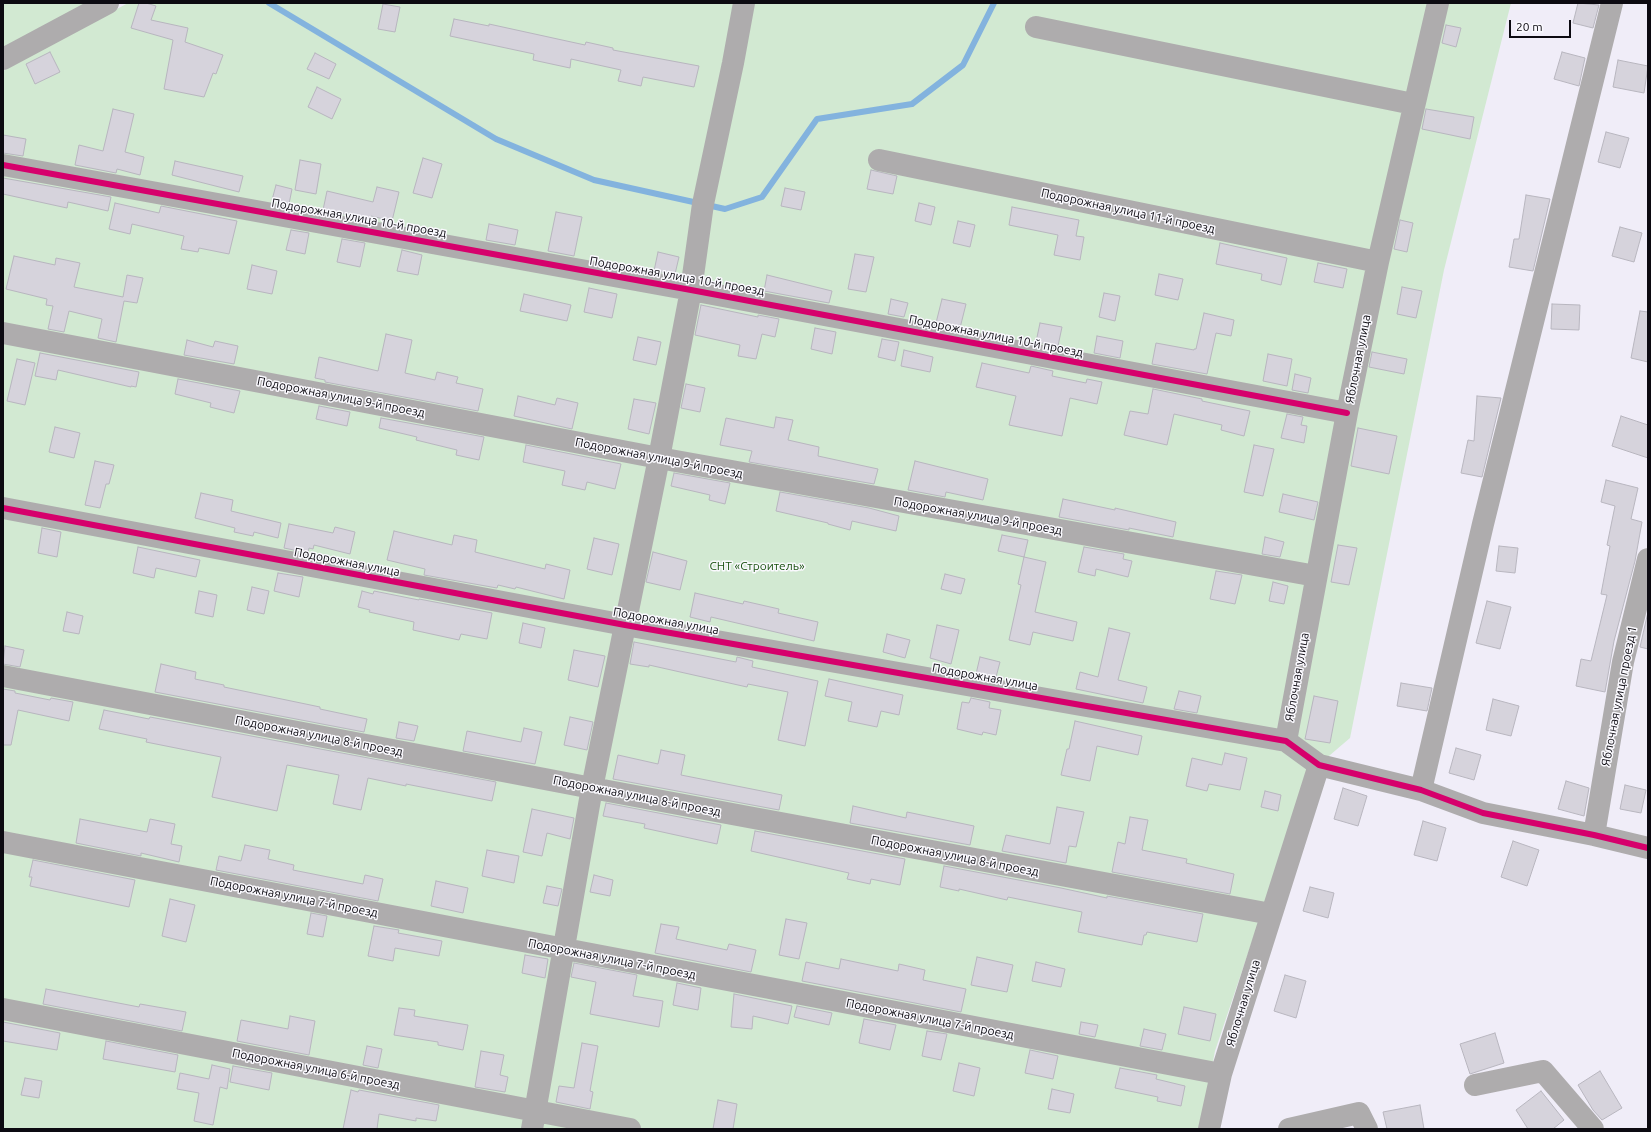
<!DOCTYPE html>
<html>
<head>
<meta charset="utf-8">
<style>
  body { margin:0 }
  #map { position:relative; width:1651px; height:1132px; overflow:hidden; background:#f0edf8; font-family:Ubuntu,sans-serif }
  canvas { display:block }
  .frame { position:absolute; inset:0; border:4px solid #0c0a11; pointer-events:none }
  .scale { position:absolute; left:1509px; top:20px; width:62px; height:18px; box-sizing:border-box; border:2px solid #0c0a11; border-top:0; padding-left:5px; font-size:12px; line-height:14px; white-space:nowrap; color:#0c0a11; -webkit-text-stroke:3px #faf9fe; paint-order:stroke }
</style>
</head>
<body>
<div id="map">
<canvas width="1651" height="1132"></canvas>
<div class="frame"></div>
<div class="scale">20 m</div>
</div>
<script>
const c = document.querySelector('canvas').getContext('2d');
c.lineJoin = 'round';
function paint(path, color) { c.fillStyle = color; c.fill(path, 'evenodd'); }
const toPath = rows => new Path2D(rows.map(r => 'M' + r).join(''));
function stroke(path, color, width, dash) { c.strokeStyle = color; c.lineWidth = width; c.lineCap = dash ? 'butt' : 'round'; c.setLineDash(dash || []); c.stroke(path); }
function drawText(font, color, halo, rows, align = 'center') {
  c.font = font + ' Ubuntu,sans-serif'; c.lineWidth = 3; c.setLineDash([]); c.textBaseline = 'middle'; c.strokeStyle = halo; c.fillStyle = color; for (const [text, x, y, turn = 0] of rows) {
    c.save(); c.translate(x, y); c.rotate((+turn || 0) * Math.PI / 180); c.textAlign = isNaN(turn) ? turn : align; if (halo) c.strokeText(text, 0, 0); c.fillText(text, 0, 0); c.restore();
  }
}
paint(toPath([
  [3,3,87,3,3,49],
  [128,3,1511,3,1444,270,1350,738,1309,773,1215,1051,1200,1129,3,1129,3,71]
]), '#d2e9d2');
stroke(toPath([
  [269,3,496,139,594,180,725,209,762,197,817,119,912,104,963,65,994,3]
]), '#83b3de', 6);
const building = toPath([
  [139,3,146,3,156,6,151,20,188,28,185,42,223,55,216,74,213,73,204,97,164,89,173,40,131,28,139,3],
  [1578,3,1599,5,1593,28,1573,23,1578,3],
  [383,4,400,7,395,32,378,29,383,4],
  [454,19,489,26,489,24,585,45,586,42,613,48,613,50,699,66,694,87,643,77,641,86,618,81,621,70,571,59,570,68,533,60,534,54,450,36,454,19],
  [1446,25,1461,28,1456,47,1442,43,1446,25],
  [50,52,60,72,35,84,26,64,50,52],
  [1562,52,1585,58,1579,86,1554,79,1562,52],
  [315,53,336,64,329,79,307,69,315,53],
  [1618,60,1648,66,1644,93,1613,87,1618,60],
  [317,87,341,99,332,119,308,107,317,87],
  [113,109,134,114,125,152,144,157,140,175,117,169,116,173,75,165,79,145,103,151,113,109],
  [1426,109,1474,117,1470,139,1422,129,1426,109],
  [1606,132,1629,138,1620,168,1598,162,1606,132],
  [3,135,26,139,23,156,3,153,3,135],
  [423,158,442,164,432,198,413,193,423,158],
  [300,160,321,164,316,194,295,190,300,160],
  [175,161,243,176,239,192,172,175,175,161],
  [871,170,897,176,893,194,867,189,871,170],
  [3,178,111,197,108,211,68,202,67,208,3,194,3,178],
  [276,185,292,189,289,204,272,200,276,185],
  [377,187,399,192,392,221,371,216,370,219,323,210,327,191,373,202,377,187],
  [785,188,805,192,801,210,781,206,785,188],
  [1526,195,1550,199,1533,271,1509,267,1514,239,1519,239,1526,195],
  [115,203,159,213,161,206,237,221,229,254,199,248,198,252,181,249,184,236,132,224,130,234,109,229,115,203],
  [919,203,935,207,931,225,915,221,919,203],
  [1012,207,1079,220,1076,236,1084,237,1080,260,1054,255,1058,235,1009,225,1012,207],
  [556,212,582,217,574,256,548,251,556,212],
  [1400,220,1413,223,1407,252,1394,249,1400,220],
  [958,221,975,225,970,247,953,243,958,221],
  [489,224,518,230,515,245,486,240,489,224],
  [1620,227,1642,233,1634,262,1612,256,1620,227],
  [291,230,309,233,305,254,286,250,291,230],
  [342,239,365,243,360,267,337,262,342,239],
  [1220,243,1287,258,1281,285,1261,280,1262,274,1216,264,1220,243],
  [402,250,422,255,418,275,397,271,402,250],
  [658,252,679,257,675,274,654,271,658,252],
  [855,254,874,257,866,292,848,289,855,254],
  [14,256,55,265,56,258,80,263,74,287,123,297,127,275,143,278,137,303,124,301,116,342,98,338,102,319,69,311,64,332,48,329,53,306,46,305,47,299,6,289,14,256],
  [1318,263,1347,269,1343,288,1314,282,1318,263],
  [252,265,277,271,272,294,247,289,252,265],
  [1159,274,1183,279,1178,300,1155,295,1159,274],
  [767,275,832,291,829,303,764,291,767,275],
  [1402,287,1422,291,1416,318,1397,314,1402,287],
  [589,288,617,294,612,318,584,312,589,288],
  [1104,293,1120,296,1115,321,1099,317,1104,293],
  [524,294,571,305,567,321,520,311,524,294],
  [891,299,908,303,904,317,888,314,891,299],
  [942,299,966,304,960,328,936,323,942,299],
  [1552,304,1580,305,1579,330,1551,329,1552,304],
  [701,305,758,317,758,315,779,319,775,337,762,334,756,359,738,356,740,345,695,335,701,305],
  [1640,311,1648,312,1648,362,1631,358,1640,311],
  [1204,313,1234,320,1231,336,1216,333,1207,374,1152,364,1156,343,1194,350,1194,349,1196,349,1204,313],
  [1040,323,1062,327,1058,346,1036,342,1040,323],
  [815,328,836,332,832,354,811,349,815,328],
  [386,334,412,340,405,373,435,380,437,372,458,377,456,383,483,389,478,411,325,382,325,380,315,378,319,357,378,371,386,334],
  [1097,336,1123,341,1120,358,1094,353,1097,336],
  [638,337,661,342,656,365,633,360,638,337],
  [882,339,899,342,895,361,878,357,882,339],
  [187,340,213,347,215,341,238,346,234,364,184,355,187,340],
  [904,350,933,357,930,372,901,366,904,350],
  [1372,352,1407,359,1404,374,1369,367,1372,352],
  [40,353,139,372,136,387,131,386,131,387,58,370,56,380,35,376,40,353],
  [1268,354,1292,359,1287,386,1263,381,1268,354],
  [17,359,35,363,25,405,7,401,17,359],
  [982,363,1029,373,1031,366,1053,371,1052,376,1086,383,1087,379,1102,382,1097,404,1070,398,1062,436,1009,425,1016,396,976,387,982,363],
  [1295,374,1311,378,1308,393,1292,390,1295,374],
  [178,379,240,391,234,413,210,407,211,403,175,394,178,379],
  [686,384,705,388,700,412,681,408,686,384],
  [1153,389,1202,399,1202,401,1250,411,1244,436,1221,430,1222,425,1174,414,1167,445,1124,435,1130,411,1148,414,1153,389],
  [518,396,555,405,557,398,578,403,572,429,514,416,518,396],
  [1477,396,1501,398,1482,477,1461,473,1468,440,1474,441,1477,396],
  [634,399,656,403,649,434,628,429,634,399],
  [319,406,350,412,347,426,316,419,319,406],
  [1287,414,1303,417,1301,425,1307,426,1304,443,1281,438,1287,414],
  [1621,416,1648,425,1648,458,1612,446,1621,416],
  [776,417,793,420,788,440,819,447,818,456,878,469,874,484,749,462,752,451,720,445,726,418,774,428,776,417],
  [381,418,484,437,479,460,456,455,457,450,416,440,417,437,379,428,381,418],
  [55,427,80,433,74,458,49,452,55,427],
  [1358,428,1397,436,1389,474,1351,466,1358,428],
  [526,445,621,464,615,489,587,482,585,490,562,485,565,471,523,462,526,445],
  [1254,445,1274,449,1263,496,1244,492,1254,445],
  [95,461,114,465,109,484,106,484,100,508,85,505,95,461],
  [915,461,988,479,983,500,946,492,945,497,908,490,915,461],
  [674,473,730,483,725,504,709,500,710,495,671,486,674,473],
  [1606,480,1638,488,1631,519,1642,522,1635,561,1614,641,1605,692,1576,686,1581,659,1591,661,1607,595,1601,594,1610,546,1607,545,1615,506,1601,502,1606,480],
  [780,492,869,508,899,516,896,531,852,521,850,530,828,524,828,523,776,511,780,492],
  [201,493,233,500,231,511,281,523,278,538,254,532,253,536,234,532,235,528,195,518,201,493],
  [1283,494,1318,502,1314,520,1279,512,1283,494],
  [1063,499,1115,510,1115,508,1176,522,1173,537,1129,528,1129,530,1059,517,1063,499],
  [289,524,333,533,335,527,355,532,350,554,314,545,313,549,309,548,308,553,284,548,289,524],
  [42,528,61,532,57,557,38,553,42,528],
  [394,531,452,545,454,535,477,540,475,552,545,569,546,564,570,570,564,599,516,587,515,589,498,585,497,588,424,575,425,569,387,560,394,531],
  [1002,535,1028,540,1024,557,998,551,1002,535],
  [1265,537,1284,542,1280,557,1262,554,1265,537],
  [594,538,619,544,612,575,587,569,594,538],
  [1338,545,1357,548,1349,585,1331,582,1338,545],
  [1499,546,1518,548,1515,573,1496,571,1499,546],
  [138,547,200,560,196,577,156,568,154,578,133,573,138,547],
  [1084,547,1124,554,1123,559,1132,561,1128,577,1096,569,1095,576,1078,572,1084,547],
  [653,552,687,561,680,590,646,582,653,552],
  [1024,557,1046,562,1035,612,1077,622,1073,641,1033,632,1030,645,1009,640,1021,585,1018,584,1024,557],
  [1216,571,1242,575,1235,604,1210,599,1216,571],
  [278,573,303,577,299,597,274,591,278,573],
  [945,574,965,579,961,594,941,589,945,574],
  [1273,582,1288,586,1284,604,1269,601,1273,582],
  [252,587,269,591,264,614,247,610,252,587],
  [199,591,217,595,213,617,195,613,199,591],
  [362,591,373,594,374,591,419,600,419,599,492,613,487,639,461,634,459,640,413,630,414,622,369,612,370,610,358,607,362,591],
  [695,593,743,604,744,601,779,609,778,613,818,622,814,641,711,617,710,622,690,617,695,593],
  [1487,601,1511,607,1500,649,1476,643,1487,601],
  [67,612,83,616,79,634,63,631,67,612],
  [1648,612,1648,649,1640,647,1648,612],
  [523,623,545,628,541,648,519,643,523,623],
  [937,625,959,630,951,664,930,658,937,625],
  [1109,628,1130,633,1118,680,1147,687,1143,703,1076,689,1080,672,1098,677,1109,628],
  [887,634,910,640,905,658,883,652,887,634],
  [634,642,736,662,737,657,753,661,752,667,818,681,805,746,778,740,788,692,748,684,747,687,649,665,649,667,630,664,634,642],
  [5,646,24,650,20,667,3,664,5,646],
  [574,650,605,656,598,687,568,680,574,650],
  [980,657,1000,662,996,677,976,674,980,657],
  [161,664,196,672,195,679,224,685,224,687,320,707,320,709,367,719,364,732,155,692,161,664],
  [829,679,903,695,899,715,881,711,877,727,848,721,852,702,825,696,829,679],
  [1401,683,1432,688,1427,711,1397,706,1401,683],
  [3,689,15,691,15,693,50,700,51,698,73,702,69,721,18,710,11,745,3,745,3,689],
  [1179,691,1201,696,1197,713,1174,709,1179,691],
  [1314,696,1338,701,1330,743,1305,739,1314,696],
  [971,698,990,702,989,708,1001,710,996,735,983,732,982,735,957,729,962,702,969,703,971,698],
  [1493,699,1519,706,1511,736,1486,730,1493,699],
  [104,710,149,719,150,717,496,782,492,801,406,784,406,786,368,778,361,810,333,804,339,775,287,765,277,811,212,797,221,757,146,742,147,739,99,729,104,710],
  [570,717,593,722,587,750,564,745,570,717],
  [1075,721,1142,736,1138,755,1097,746,1090,781,1061,775,1067,749,1069,749,1075,721],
  [399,722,418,726,414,741,396,738,399,722],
  [524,728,542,732,535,764,463,751,467,731,521,742,524,728],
  [1456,748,1481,755,1474,780,1449,773,1456,748],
  [661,750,685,755,681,775,782,795,779,810,613,779,618,755,658,764,661,750],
  [1225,753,1247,758,1240,790,1209,784,1207,791,1186,786,1192,758,1222,765,1225,753],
  [1566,781,1589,788,1584,816,1558,809,1566,781],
  [1625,785,1646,790,1641,813,1620,809,1625,785],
  [1343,788,1367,796,1358,826,1334,819,1343,788],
  [1265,791,1281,795,1278,811,1261,807,1265,791],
  [606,803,721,825,717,844,644,828,645,824,603,816,606,803],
  [853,806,906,818,907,812,974,826,970,845,850,823,853,806],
  [1057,807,1084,812,1076,847,1069,846,1066,863,1002,851,1006,835,1050,844,1057,807],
  [532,809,574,818,570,839,547,833,542,856,523,852,532,809],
  [1130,817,1148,820,1142,850,1187,859,1186,863,1234,874,1230,894,1112,872,1118,842,1125,844,1130,817],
  [80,819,147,832,150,819,175,824,171,844,182,846,179,862,141,853,141,856,76,843,80,819],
  [1423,821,1446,828,1437,861,1414,855,1423,821],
  [755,831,905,859,900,885,871,879,870,884,847,879,849,873,751,851,755,831],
  [1513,841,1539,850,1527,886,1501,877,1513,841],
  [245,845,270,850,268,859,294,865,293,870,363,884,365,875,383,879,378,901,216,870,219,856,241,861,245,845],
  [487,850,519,856,514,883,482,876,487,850],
  [33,860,135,880,129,907,30,886,32,877,29,877,33,860],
  [944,866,1061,888,1107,898,1107,896,1203,914,1197,942,1147,932,1146,935,1144,935,1142,945,1078,932,1082,912,1008,897,1007,900,959,889,959,891,940,887,944,866],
  [594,875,613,880,610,896,590,892,594,875],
  [436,881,468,888,463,913,431,906,436,881],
  [547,886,562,889,558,906,543,903,547,886],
  [1310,887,1334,893,1328,918,1303,911,1310,887],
  [170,899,195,905,186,942,162,936,170,899],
  [311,913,327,916,323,937,307,934,311,913],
  [786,919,807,923,799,959,779,955,786,919],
  [661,924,679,927,676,939,727,950,729,944,756,950,751,972,655,953,661,924],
  [374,926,399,930,398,933,442,941,439,956,395,948,393,961,368,956,374,926],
  [525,955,548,959,545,978,522,973,525,955],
  [977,957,1013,965,1007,992,971,985,977,957],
  [841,959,898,971,899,964,925,970,923,980,966,989,961,1012,802,981,806,962,839,969,841,959],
  [1036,962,1065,969,1061,987,1032,981,1036,962],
  [574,963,637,975,633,996,663,1001,659,1027,590,1014,596,982,571,977,574,963],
  [1285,975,1306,981,1296,1018,1274,1011,1285,975],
  [677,983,701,988,698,1010,673,1005,677,983],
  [46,989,139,1007,140,1004,186,1012,182,1031,43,1004,46,989],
  [734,994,792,1006,788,1024,753,1016,752,1029,731,1027,734,994],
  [797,1006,832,1013,829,1025,794,1017,797,1006],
  [1184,1007,1216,1014,1210,1041,1178,1034,1184,1007],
  [399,1008,415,1010,414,1016,468,1025,463,1050,438,1045,438,1042,394,1035,399,1008],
  [290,1016,315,1021,309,1055,237,1041,241,1020,288,1029,290,1016],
  [864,1019,896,1025,890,1050,859,1043,864,1019],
  [3,1022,60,1033,57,1050,3,1041,3,1022],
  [1081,1022,1098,1025,1095,1037,1079,1034,1081,1022],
  [1144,1029,1166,1034,1162,1050,1140,1046,1144,1029],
  [927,1031,947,1034,941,1060,922,1056,927,1031],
  [1495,1033,1504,1063,1470,1074,1460,1044,1495,1033],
  [106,1041,178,1055,175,1072,103,1059,106,1041],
  [582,1043,598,1046,590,1091,593,1092,590,1109,556,1102,559,1086,574,1088,582,1043],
  [367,1046,382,1049,378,1068,363,1065,367,1046],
  [1030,1050,1058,1056,1053,1079,1025,1073,1030,1050],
  [481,1051,504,1055,500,1075,508,1077,505,1092,475,1087,481,1051],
  [959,1063,980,1068,974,1096,953,1091,959,1063],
  [212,1065,230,1069,227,1089,220,1087,213,1125,194,1121,199,1093,177,1089,180,1073,209,1079,212,1065],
  [233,1066,272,1073,269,1090,230,1082,233,1066],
  [1120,1068,1157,1075,1156,1079,1185,1086,1181,1106,1157,1101,1158,1097,1115,1088,1120,1068],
  [1600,1071,1622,1108,1602,1120,1593,1110,1578,1085,1600,1071],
  [25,1078,42,1081,39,1098,21,1095,25,1078],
  [1052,1089,1074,1094,1070,1113,1048,1109,1052,1089],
  [351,1090,358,1092,359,1090,439,1105,436,1121,416,1118,416,1121,379,1114,377,1129,343,1129,351,1090],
  [1541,1091,1564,1120,1553,1129,1528,1129,1516,1110,1541,1091],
  [718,1100,737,1104,733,1129,713,1129,718,1100],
  [1420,1105,1424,1129,1387,1129,1383,1112,1420,1105]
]);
paint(building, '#d6d3dc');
stroke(building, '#b8b6bf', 1);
stroke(toPath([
  [1036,27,1413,104],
  [3,59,108,3],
  [879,160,1378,262],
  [3,165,691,290,1347,413],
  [3,333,659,458,1316,576],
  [3,508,625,625,1286,741,1319,765,1421,790,1483,813,1594,835,1648,848],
  [3,676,592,788,1271,914],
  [1286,741,1347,413,1378,262,1438,3],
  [1421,790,1483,524,1612,3],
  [1594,835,1623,662,1648,559],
  [3,842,1221,1074],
  [3,1009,630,1129],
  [1475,1085,1543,1071,1593,1129],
  [532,1129,592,788,659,458,691,290,703,204,733,63,744,3],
  [1209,1129,1221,1074,1319,765],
  [1289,1129,1359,1113,1367,1129]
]), '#aeacad', 22);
stroke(toPath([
  [3,165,691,290,1347,413],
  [3,508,625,625,1286,741,1319,765,1421,790,1483,813,1594,835,1648,848]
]), '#d6006c', 6);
drawText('12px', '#0c0a11', '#faf9fe', [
  ["Подорожная улица 11-й проезд",1128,211,12],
  ["Подорожная улица 10-й проезд",359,218,10],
  ["Подорожная улица 10-й проезд",677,276,10],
  ["Подорожная улица 10-й проезд",996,336,11],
  ["Яблочная улица",1358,359,-79],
  ["Подорожная улица 9-й проезд",341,397,11],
  ["Подорожная улица 9-й проезд",659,458,11],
  ["Подорожная улица 9-й проезд",978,516,10],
  ["Подорожная улица",347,562,11],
  ["Подорожная улица",666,621,10],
  ["Подорожная улица",985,677,10],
  ["Яблочная улица",1297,677,-80],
  ["Яблочная улица проезд 1",1619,696,-79],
  ["Подорожная улица 8-й проезд",319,736,11],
  ["Подорожная улица 8-й проезд",637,796,11],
  ["Подорожная улица 8-й проезд",955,856,11],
  ["Подорожная улица 7-й проезд",294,897,11],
  ["Подорожная улица 7-й проезд",612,959,11],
  ["Яблочная улица",1243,1003,-73],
  ["Подорожная улица 7-й проезд",930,1019,11],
  ["Подорожная улица 6-й проезд",316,1069,11]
]);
drawText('12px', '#18510e', '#faf9fe', [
  ["СНТ «Строитель»",757,566]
]);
</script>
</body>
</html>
